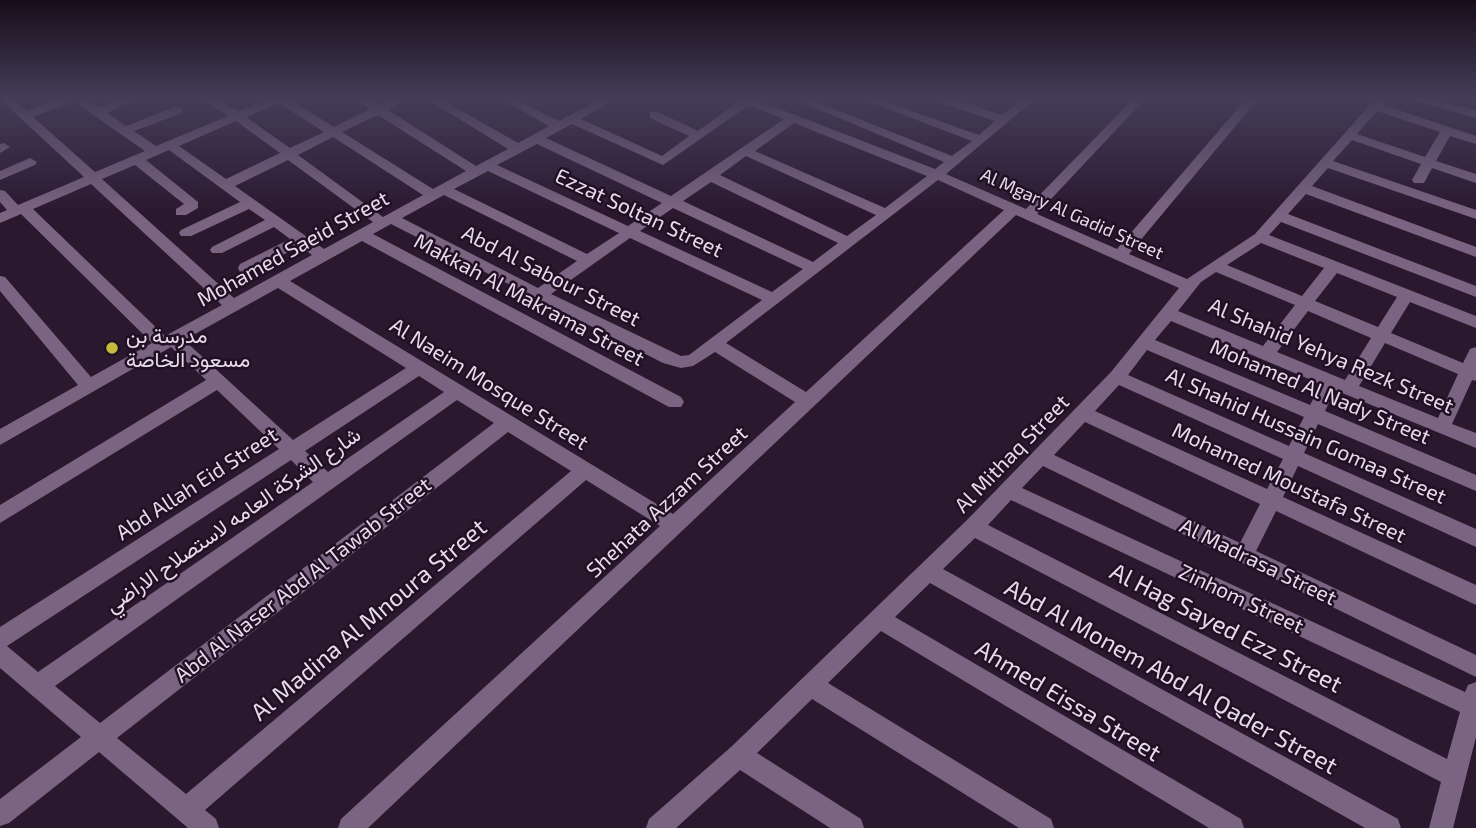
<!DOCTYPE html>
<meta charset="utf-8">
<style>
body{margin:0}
canvas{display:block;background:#2a182f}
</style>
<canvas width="1476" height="828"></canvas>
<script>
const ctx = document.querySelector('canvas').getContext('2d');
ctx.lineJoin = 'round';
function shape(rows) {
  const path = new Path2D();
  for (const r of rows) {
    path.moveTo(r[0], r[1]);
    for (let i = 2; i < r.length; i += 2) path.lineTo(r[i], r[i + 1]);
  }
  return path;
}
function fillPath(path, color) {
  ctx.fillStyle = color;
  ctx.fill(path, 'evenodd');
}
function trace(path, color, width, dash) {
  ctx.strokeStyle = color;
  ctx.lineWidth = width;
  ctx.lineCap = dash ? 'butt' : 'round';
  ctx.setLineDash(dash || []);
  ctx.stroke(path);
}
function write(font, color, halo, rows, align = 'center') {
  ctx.font = font + ' "Exo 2",Vazirmatn,sans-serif';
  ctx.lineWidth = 5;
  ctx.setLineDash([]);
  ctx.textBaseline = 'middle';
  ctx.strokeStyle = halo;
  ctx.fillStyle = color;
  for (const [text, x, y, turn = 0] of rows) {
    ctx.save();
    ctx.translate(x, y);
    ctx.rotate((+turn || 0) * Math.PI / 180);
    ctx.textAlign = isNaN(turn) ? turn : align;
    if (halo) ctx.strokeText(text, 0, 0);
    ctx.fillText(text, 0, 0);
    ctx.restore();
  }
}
fillPath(shape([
 [0,99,13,99,27,111,58,99,73,99,71,102,33,117,95,172,145,151,82,107,80,104,86,100,99,107,121,99,136,99,107,113,126,126,174,107,182,107,182,113,134,131,156,146,228,116,202,99,216,99,238,111,268,99,289,99,334,127,370,109,356,99,370,99,379,105,391,99,406,99,388,110,476,166,508,149,427,99,441,99,518,143,549,126,501,99,515,99,559,121,600,99,614,99,581,119,662,156,689,136,650,118,650,112,658,112,698,131,739,101,738,99,754,99,935,169,944,162,794,99,809,99,952,156,972,141,862,99,878,99,979,135,995,121,938,102,936,99,953,99,1002,115,1022,99,1035,99,946,174,1026,209,1133,99,1145,99,1037,214,1117,249,1246,99,1258,99,1129,254,1187,279,1255,234,1375,99,1387,99,1383,105,1476,136,1476,144,1450,136,1436,161,1476,174,1476,183,1432,168,1424,183,1414,183,1412,180,1421,164,1352,140,1333,161,1476,210,1476,219,1328,168,1312,186,1476,247,1476,257,1306,194,1288,214,1476,286,1476,297,1281,222,1269,235,1476,316,1476,328,1410,302,1391,333,1463,363,1470,349,1476,347,1476,381,1472,380,1452,424,1476,433,1476,448,1335,390,1325,411,1476,475,1476,491,1318,424,1304,453,1476,529,1476,547,1298,466,1283,497,1476,585,1476,605,1276,511,1256,551,1476,655,1476,677,1043,466,1022,488,1465,692,1468,685,1476,682,1476,737,1453,828,1429,828,1441,782,975,538,943,569,1398,819,1401,828,1365,828,930,583,895,617,1241,819,1244,828,1209,828,881,631,828,683,1051,819,1054,828,1019,828,812,699,757,753,861,819,864,828,830,828,740,770,676,828,646,828,649,819,731,747,966,521,1111,372,1179,288,1016,215,368,828,338,828,341,819,660,526,586,480,205,810,216,819,219,828,188,828,99,752,9,823,0,826,0,799,81,737,0,668,0,627,279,449,217,390,0,523,0,505,206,380,171,347,0,445,0,429,78,385,0,291,0,276,5,277,91,377,152,343,21,214,0,223,0,213,7,210,0,202,0,190,5,191,18,205,84,177,0,99],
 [279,103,324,132,290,148,246,117,279,103],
 [749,105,784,119,671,196,546,138,572,124,663,165,749,105],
 [1377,111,1440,132,1425,157,1357,134,1377,111],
 [378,115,466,171,433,189,342,132,378,115],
 [236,121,280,153,226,179,179,146,236,121],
 [794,123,927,176,885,208,755,151,794,123],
 [333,137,423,195,383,217,298,155,333,137],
 [537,144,662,203,628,226,497,165,537,144],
 [169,150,240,202,181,230,179,233,181,236,191,236,249,209,265,220,212,247,210,250,212,253,222,253,274,227,290,239,240,264,238,268,240,272,250,272,300,246,312,255,234,298,102,179,135,165,184,204,176,209,176,215,186,215,198,208,198,202,146,160,169,150],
 [746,156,876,215,847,236,720,175,746,156],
 [288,160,373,222,324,249,235,186,288,160],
 [488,171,619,233,587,254,454,189,488,171],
 [938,180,1004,210,806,392,726,343,938,180],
 [711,182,838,243,813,262,683,201,711,182],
 [91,184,222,305,165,336,33,209,91,184],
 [444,195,577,261,538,288,402,218,444,195],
 [673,208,803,269,772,292,640,231,673,208],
 [391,224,663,363,681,368,693,366,715,352,795,402,673,514,290,281,362,241,669,407,681,407,684,402,681,397,373,234,391,224],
 [630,238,762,300,689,355,681,356,551,294,630,238],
 [1261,243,1324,268,1302,296,1227,265,1261,243],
 [1216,272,1295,305,1263,346,1178,311,1201,282,1216,272],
 [1337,273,1397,297,1378,327,1315,301,1337,273],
 [278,288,406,368,293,440,184,340,278,288],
 [1308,311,1371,338,1345,380,1277,352,1308,311],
 [1171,321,1321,384,1310,405,1155,340,1171,321],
 [1385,343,1458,374,1438,418,1359,386,1385,343],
 [1147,350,1304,417,1289,446,1128,375,1147,350],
 [419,376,444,392,328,472,305,451,419,376],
 [1119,385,1283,459,1267,489,1095,411,1119,385],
 [457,400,494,423,100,723,55,686,457,400],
 [1085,422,1260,504,1240,543,1054,455,1085,422],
 [508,432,571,471,186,794,117,738,508,432],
 [291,460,313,482,38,672,7,646,291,460],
 [1011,500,1460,712,1447,759,988,525,1011,500],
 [1411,99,1430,99,1476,110,1476,118,1411,99],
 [4,143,10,147,0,153,0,144,4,143],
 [30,158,37,162,35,165,0,180,0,171,30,158]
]), '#7b6482');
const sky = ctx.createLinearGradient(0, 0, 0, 214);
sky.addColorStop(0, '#170d1a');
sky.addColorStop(0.46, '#443d58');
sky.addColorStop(1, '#443d5800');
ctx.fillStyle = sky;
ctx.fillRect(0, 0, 1476, 214);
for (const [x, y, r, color] of [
 [112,348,7,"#c5bc3d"]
]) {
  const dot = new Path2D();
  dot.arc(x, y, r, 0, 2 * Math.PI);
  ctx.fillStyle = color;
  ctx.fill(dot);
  trace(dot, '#200f25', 2.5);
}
write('18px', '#e7dbea', '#200f25', [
 ["Al Mgary Al Gadid Street",1072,214,24]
]);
write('21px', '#e7dbea', '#200f25', [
 ["Ezzat Soltan Street",639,213,25],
 ["Mohamed Saeid Street",293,249,-29],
 ["Abd Al Sabour Street",551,276,27],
 ["Makkah Al Makrama Street",529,300,28],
 ["Al Shahid Yehya Rezk Street",1331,356,23],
 ["Al Naeim Mosque Street",489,384,32],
 ["Mohamed Al Nady Street",1320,392,23],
 ["Al Shahid Hussain Gomaa Street",1306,436,24],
 ["Al Mithaq Street",1012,454,-46],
 ["Mohamed Moustafa Street",1289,483,25],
 ["Abd Allah Eid Street",197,484,-33],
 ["Shehata Azzam Street",667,502,-43],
 ["شارع الشركة العامه لاستصلاح الاراضي",233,520,-35],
 ["Al Madrasa Street",1258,562,26],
 ["Abd Al Naser Abd Al Tawab Street",303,580,-38],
 ["Zinhom Street",1241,599,25]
]);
write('21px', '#e7dbea', '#200f25', [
 ["مدرسة بن",126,336],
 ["مسعود الخاصة",126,360]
], 'left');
write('24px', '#e7dbea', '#200f25', [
 ["Al Madina Al Mnoura Street",369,620,-40],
 ["Al Hag Sayed Ezz Street",1226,628,27],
 ["Abd Al Monem Abd Al Qader Street",1171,677,29],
 ["Ahmed Eissa Street",1068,701,31]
]);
</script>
